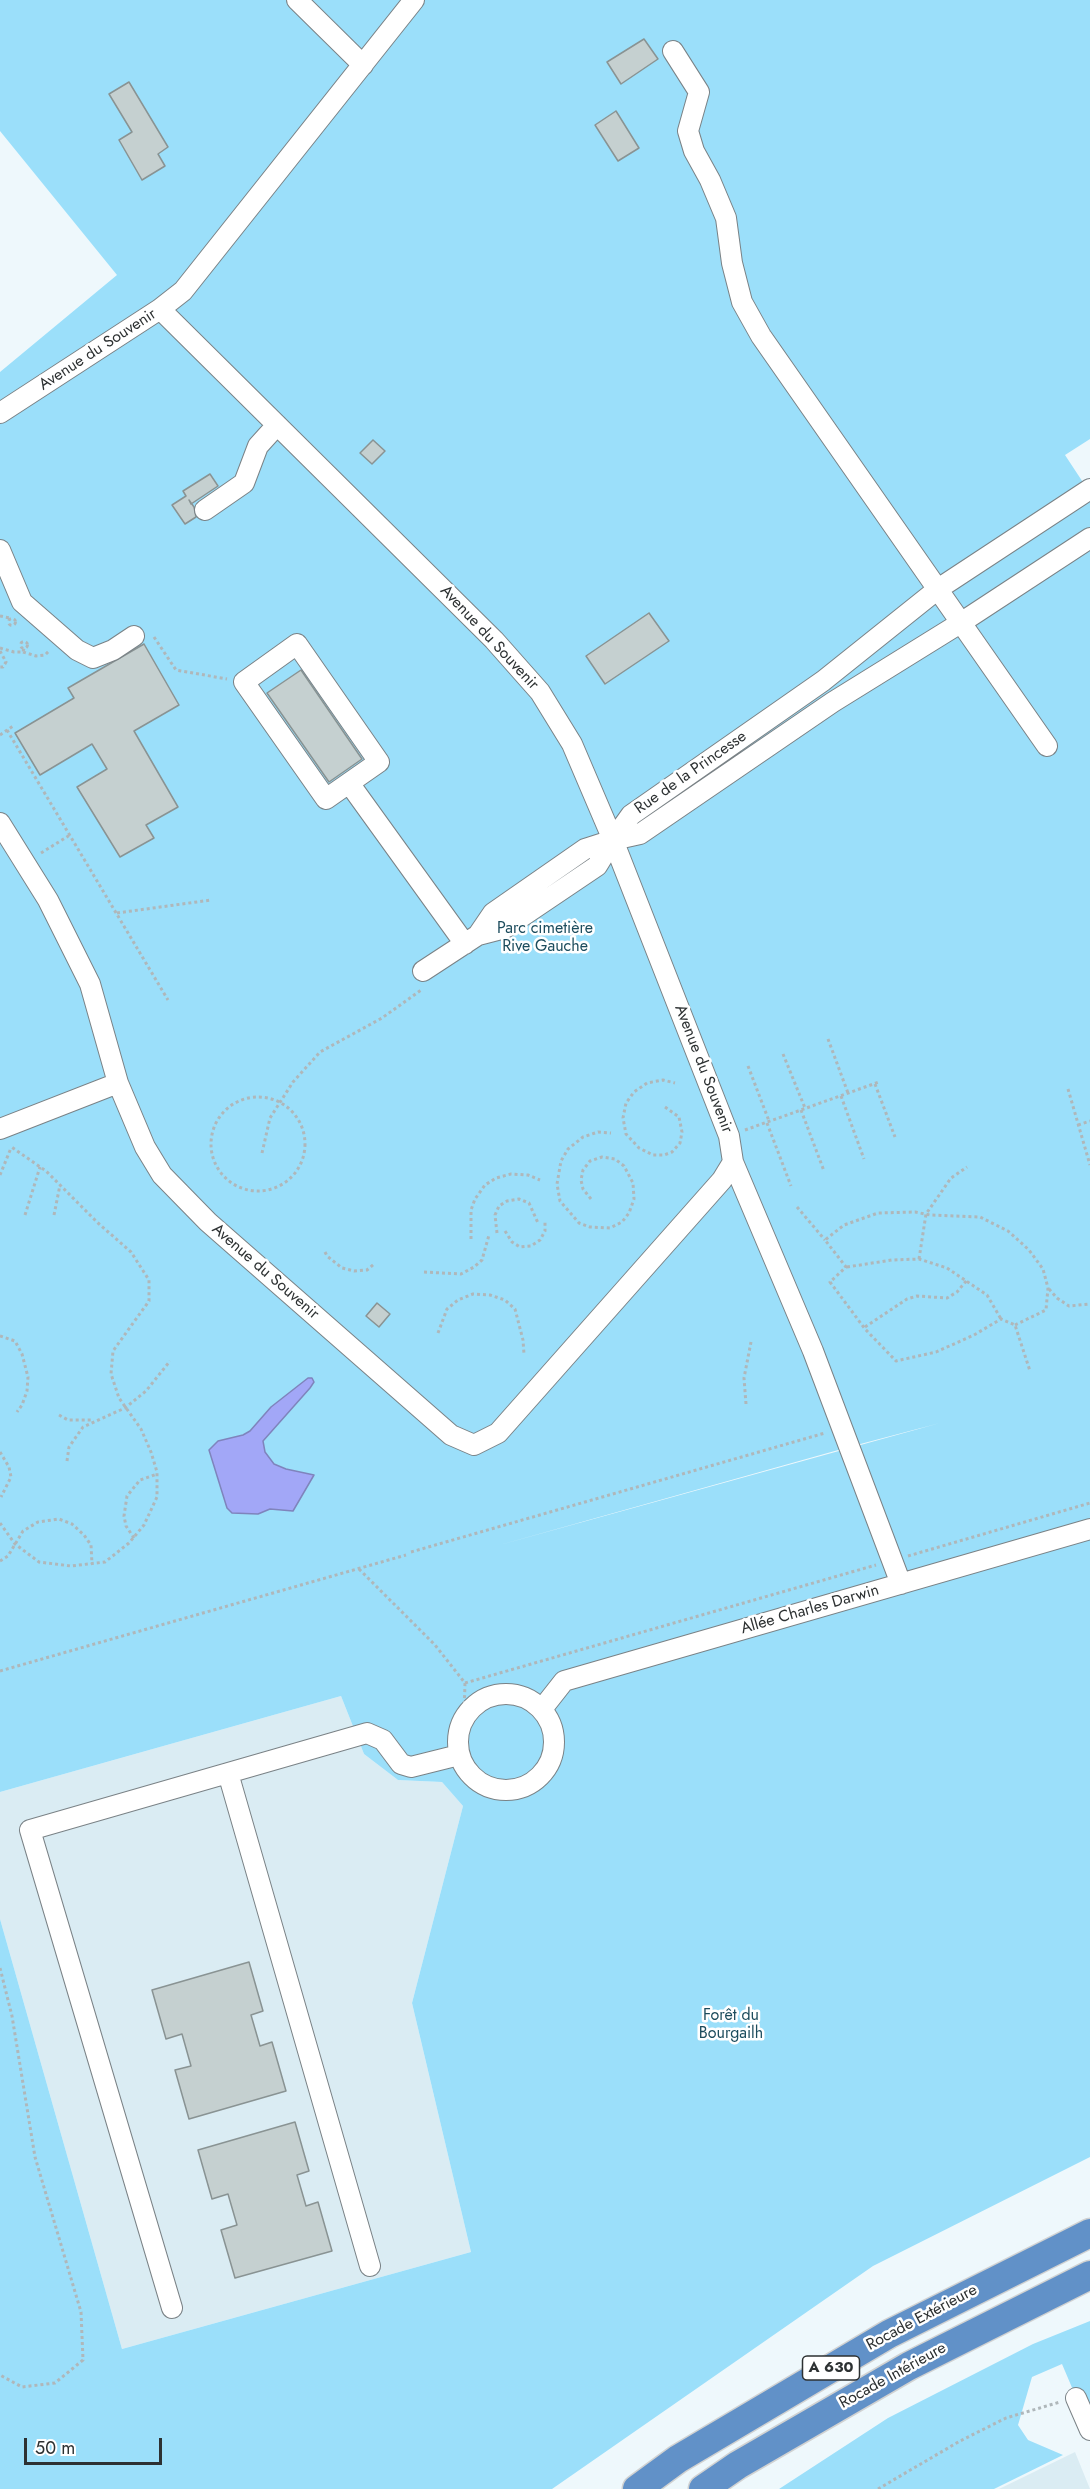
<!DOCTYPE html>
<meta charset="utf-8">
<style>
body{margin:0}
#map{position:relative;width:1090px;height:2489px;overflow:hidden;background:#eef8fc;font-family:Jost,sans-serif}
canvas{display:block}
.scale{position:absolute;left:24px;top:2438px;width:138px;height:27px;box-sizing:border-box;border:3px solid #2d3132;border-top:0;padding-left:8px;font-size:18px;line-height:21px;white-space:nowrap;color:#2d3132;-webkit-text-stroke:4px #fff;paint-order:stroke}
</style>
<div id="map">
<canvas width="1090" height="2489"></canvas>
<div class="scale">50 m</div>
</div>
<script>
const ctx = document.querySelector('canvas').getContext('2d');
ctx.lineJoin = 'round';
function fillPath(path, color) {
  ctx.fillStyle = color;
  ctx.fill(path, 'evenodd');
}
function shape(rows) {
  const path = new Path2D();
  for (const r of rows) {
    if (r.length === 3) {
      path.moveTo(r[0] + r[2], r[1]);
      path.arc(r[0], r[1], r[2], 0, 2 * Math.PI);
      continue;
    }
    path.moveTo(r[0], r[1]);
    for (let i = 2; i < r.length; i += 2) path.lineTo(r[i], r[i + 1]);
  }
  return path;
}
function trace(path, color, width, dash) {
  ctx.strokeStyle = color;
  ctx.lineWidth = width;
  ctx.lineCap = dash ? 'butt' : 'round';
  ctx.setLineDash(dash || []);
  ctx.stroke(path);
}
function write(font, color, halo, rows, align = 'center') {
  ctx.font = font + ' Jost,sans-serif';
  ctx.lineWidth = 5;
  ctx.setLineDash([]);
  ctx.textBaseline = 'middle';
  ctx.strokeStyle = halo;
  ctx.fillStyle = color;
  for (const [text, x, y, turn = 0] of rows) {
    ctx.save();
    ctx.translate(x, y);
    ctx.rotate((+turn || 0) * Math.PI / 180);
    ctx.textAlign = isNaN(turn) ? turn : align;
    if (halo) ctx.strokeText(text, 0, 0);
    ctx.fillText(text, 0, 0);
    ctx.restore();
  }
}
fillPath(shape([
 [341,1696,364,1754,398,1780,442,1782,463,1806,412,2003,471,2252,122,2349,0,1919,0,1792],
 [1075,2452,1090,2489,999,2489]
]), '#daecf3');
fillPath(shape([
 [0,0,1090,0,1090,439,1065,455,1090,493,1090,2157,873,2266,552,2489,0,2489,0,1919,122,2349,471,2252,412,2003,463,1806,442,1782,398,1780,364,1754,341,1696,0,1792,0,372,117,275,0,131],
 [940,1423,496,1546,849,1447],
 [1090,2321,1090,2430,1062,2364,1032,2377,1018,2425,1028,2440,1063,2455,994,2489,779,2489,888,2418,1033,2344]
]), '#9bdffa');
const water = shape([
 [308,1378,312,1378,314,1382,310,1388,263,1441,265,1452,274,1464,286,1469,314,1475,293,1511,270,1509,258,1514,232,1513,227,1508,209,1450,218,1441,243,1435,250,1431,271,1407,308,1378]
]);
fillPath(water, '#a2a7f7');
trace(water, '#7f84bc', 1.5);
const building = shape([
 [644,39,658,59,621,84,607,62,644,39],
 [129,82,168,147,158,154,165,166,142,180,119,140,132,132,109,94,129,82],
 [616,111,639,148,618,161,595,125,616,111],
 [373,440,385,451,372,464,360,453,373,440],
 [210,474,218,486,191,504,189,500,194,507,196,517,185,524,172,505,186,496,183,491,210,474],
 [649,613,669,641,605,684,586,656,649,613],
 [144,644,179,705,134,731,178,807,146,825,154,838,120,857,77,787,107,769,92,744,40,775,15,733,74,698,68,688,144,644],
 [301,670,362,759,329,782,267,693,301,670],
 [377,1303,390,1314,379,1327,366,1316,377,1303],
 [249,1962,263,2011,251,2015,260,2046,272,2042,286,2091,189,2119,175,2070,191,2066,182,2034,166,2039,152,1990,249,1962],
 [295,2122,309,2171,297,2175,306,2206,318,2202,332,2251,235,2278,221,2230,237,2225,228,2194,212,2199,198,2150,295,2122]
]);
fillPath(building, '#c5d0d0');
trace(building, '#899393', 1.5);
const minor = shape([
 [297,0,363,65],
 [673,51,699,92,688,131,694,151,710,180,726,218,732,263,742,302,761,336,1047,746],
 [160,309,183,291,414,0],
 [0,413,160,309,494,640,540,692,572,744,613,840,729,1136,733,1162,722,1180,498,1433,474,1445,451,1435,208,1222,162,1175,145,1147,118,1083,90,984,48,900,0,823],
 [1090,489,938,589,823,681,631,815,613,840,640,834,833,702,962,622,1090,538],
 [205,510,244,483,258,446,277,425],
 [0,550,22,602,77,650,93,658,113,650,134,636],
 [297,644,379,762,326,799,244,682,297,644],
 [349,783,465,944],
 [423,971,478,935,505,928,597,866,613,840,585,849,493,913,478,935],
 [0,1129,118,1083],
 [733,1162,813,1351,901,1584],
 [506,1742,48],
 [542,1709,564,1681,1090,1529],
 [228,1773,370,2266],
 [172,2308,30,1830,367,1733,383,1740,401,1764,411,1767,459,1755],
 [1076,2398,1090,2430]
]);
const highway = shape([
 [637,2489,678,2459,889,2334,1090,2233],
 [703,2489,738,2465,909,2366,1090,2275]
]);
trace(minor, '#7a8286', 22);
trace(highway, '#d1d2d2', 31);
trace(shape([
 [0,616,10,618],
 [12,622,3.5],
 [154,637,176,670,227,679],
 [24,645,3.5],
 [0,648,14,652,23,652,24,648],
 [0,651,6,662,3,667,0,667],
 [23,652,36,656,45,655,50,650],
 [7,730,168,1000],
 [0,735,13,726],
 [41,853,70,835],
 [117,913,211,900],
 [828,1039,848,1093],
 [783,1054,805,1108],
 [748,1066,769,1121],
 [875,1084,895,1137],
 [1068,1089,1090,1165],
 [841,1096,864,1159],
 [258,1144,47],
 [665,1107,679,1117,682,1132,680,1143,672,1152,664,1155,653,1155,639,1148,626,1134,623,1118,626,1103,634,1092,647,1083,663,1080,675,1083],
 [801,1110,824,1171],
 [767,1123,791,1186],
 [1078,1125,1090,1121],
 [745,1130,879,1082],
 [262,1153,270,1118,293,1082,320,1052,382,1018,421,990],
 [0,1175,11,1148],
 [591,1199,583,1189,581,1180,583,1170,590,1161,602,1157,615,1159,624,1166,633,1183,634,1199,629,1213,622,1222,610,1228,590,1227,579,1223,560,1201,557,1184,561,1161,568,1149,583,1137,598,1132,611,1133],
 [797,1207,825,1240],
 [25,1215,40,1167],
 [54,1215,60,1185],
 [505,1231,512,1242,520,1247,531,1246,540,1240,545,1231,545,1221],
 [497,1233,495,1215,499,1206,507,1201,519,1199,529,1203,538,1223],
 [471,1239,471,1210,475,1199,485,1185,496,1178,511,1174,528,1175,540,1180],
 [325,1252,327,1256,342,1268,354,1271,367,1270,374,1264],
 [919,1259,926,1214,951,1178,967,1167],
 [847,1267,892,1260,919,1259,947,1268,987,1295,1001,1319],
 [424,1272,461,1274,474,1267,482,1260,489,1235],
 [1049,1289,1057,1298,1069,1306,1090,1304],
 [1015,1325,1046,1310,1048,1288,1043,1269,1029,1250,1008,1231,980,1217,930,1215,915,1212,878,1213,844,1225,825,1240,846,1267,830,1282,865,1329,896,1361,936,1352,974,1335,1001,1319,1015,1325,1030,1371],
 [865,1327,907,1299,917,1296,947,1298,957,1292,967,1280],
 [438,1333,447,1309,458,1300,473,1294,490,1295,505,1300,515,1309,523,1340,524,1354],
 [0,1336,15,1341,22,1354,28,1377,27,1391,22,1405,17,1412],
 [746,1404,744,1378,751,1342],
 [59,1415,68,1420,92,1420],
 [0,1452,9,1467,11,1477,1,1497],
 [67,1461,69,1447,83,1427,125,1408,146,1391,170,1361],
 [0,1523,15,1544,39,1562,71,1566,105,1562,129,1543,144,1525,157,1497,157,1472,151,1452,141,1429,119,1398,111,1374,113,1351,149,1301,149,1280,131,1252,98,1223,46,1171,10,1146],
 [134,1538,126,1526,124,1516,127,1496,140,1480,157,1474],
 [411,1552,825,1433],
 [908,1556,1090,1503],
 [0,1561,8,1556,23,1531,38,1522,59,1519,72,1524,84,1535,91,1545,92,1564],
 [359,1569,435,1645,465,1683,464,1716],
 [0,1671,406,1555],
 [465,1683,876,1565],
 [0,1968,12,2016,35,2157,81,2312,83,2360,55,2383,22,2387,0,2375],
 [878,2489,960,2441,1006,2418,1060,2402]
]), '#afb7ba', 3, [3, 3]);
trace(minor, '#fff', 20);
trace(highway, '#6191c8', 28);
for (const [x, y, w] of [
 [831,2368,57]
]) {
  const box = new Path2D();
  box.roundRect(x - w / 2, y - 12, w, 24, 4.5);
  ctx.fillStyle = '#fff';
  ctx.fill(box);
  trace(box, '#2d3132', 1.5);
}
write('bold 15px', '#2d3132', null, [
 ["A 630",831,2368]
]);
write('16px', '#2d3132', '#fff', [
 ["Avenue du Souvenir",98,350,-33],
 ["Avenue du Souvenir",489,638,47],
 ["Rue de la Princesse",691,773,-35],
 ["Avenue du Souvenir",703,1069,69],
 ["Avenue du Souvenir",265,1272,41],
 ["Allée Charles Darwin",810,1610,-16],
 ["Rocade Extérieure",922,2318,-28],
 ["Rocade Intérieure",893,2376,-29]
]);
write('16px', '#1c4c5d', '#fff', [
 ["Parc cimetière",545,929],
 ["Rive Gauche",545,947],
 ["Forêt du",731,2016],
 ["Bourgailh",731,2034]
]);
</script>
